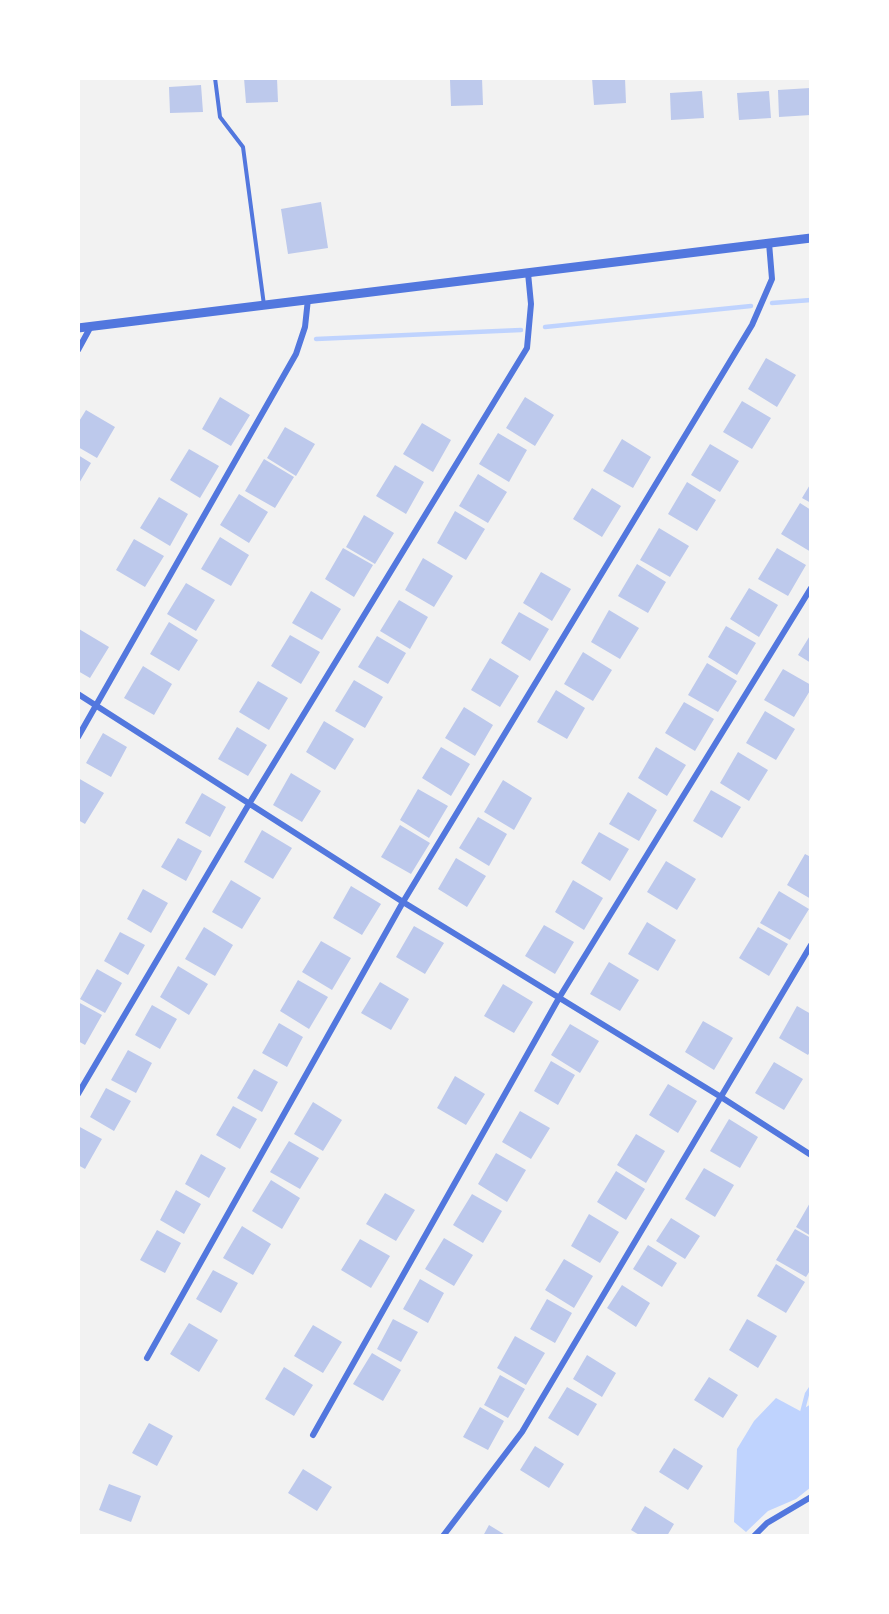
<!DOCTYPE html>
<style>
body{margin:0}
#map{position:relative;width:889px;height:1614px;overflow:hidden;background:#f2f2f2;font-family:Quicksand,sans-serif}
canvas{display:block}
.frame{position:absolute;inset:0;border:80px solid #fff;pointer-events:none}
</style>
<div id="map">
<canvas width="889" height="1614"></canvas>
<div class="frame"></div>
</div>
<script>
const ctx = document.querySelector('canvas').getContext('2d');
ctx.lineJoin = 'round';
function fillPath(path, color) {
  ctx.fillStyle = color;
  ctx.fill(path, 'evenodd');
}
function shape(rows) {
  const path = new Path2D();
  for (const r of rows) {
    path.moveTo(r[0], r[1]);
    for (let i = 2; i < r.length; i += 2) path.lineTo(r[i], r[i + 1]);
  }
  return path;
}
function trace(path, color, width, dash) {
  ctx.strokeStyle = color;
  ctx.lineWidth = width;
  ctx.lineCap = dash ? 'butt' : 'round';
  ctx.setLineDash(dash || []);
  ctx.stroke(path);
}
fillPath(shape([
 [776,1398,802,1412,803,1409,811,1404,811,1487,796,1499,768,1511,746,1532,734,1522,737,1449,754,1421]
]), '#bfd3fe');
trace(shape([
 [772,303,811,300],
 [545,327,751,306],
 [316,339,521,330],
 [802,1413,807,1394,811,1388]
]), '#bfd3fe', 4.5);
fillPath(shape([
 [244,78,277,78,278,102,246,103],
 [482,78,483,105,451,106,450,80],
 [592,78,625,78,626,103,594,105],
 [201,85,203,112,170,113,169,87],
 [810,88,811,115,779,117,778,90],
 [702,91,704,118,671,120,670,93],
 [769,91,771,118,739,120,737,93],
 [321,202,328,248,288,254,281,209],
 [766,358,796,375,777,407,748,389],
 [220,397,250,415,231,446,202,429],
 [525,397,554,415,535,446,506,428],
 [742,401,771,418,752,449,723,432],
 [86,410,115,427,97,458,78,447,78,423],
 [422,423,451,440,433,472,403,454],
 [285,427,315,444,296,476,267,458],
 [498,433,527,450,509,482,479,464],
 [622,439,651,457,633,488,603,471],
 [710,444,739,461,720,492,691,475],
 [189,449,219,466,200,498,170,480],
 [78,455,91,463,78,485],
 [264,459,294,477,275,508,245,491],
 [395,465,424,482,406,514,376,496],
 [478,474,507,492,488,523,459,506],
 [687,482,716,500,697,531,668,514],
 [811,483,811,503,802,498],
 [592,488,621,506,602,537,573,519],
 [239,494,268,512,249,543,220,525],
 [159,497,188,514,170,546,140,528],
 [800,503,811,510,811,552,781,534],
 [455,511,485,529,466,560,437,543],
 [364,515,394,533,375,564,346,547],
 [659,528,689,546,670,577,640,560],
 [220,537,249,555,231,586,201,569],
 [134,539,164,556,145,587,116,570],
 [343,548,373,565,354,597,325,579],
 [777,548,806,565,788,596,758,579],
 [423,558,453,576,434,607,405,590],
 [637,564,666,582,648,613,618,596],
 [541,572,571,589,552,621,523,603],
 [186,583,215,600,196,631,167,614],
 [749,588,778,605,759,637,730,619],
 [311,591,341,609,322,640,292,623],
 [399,600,428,617,410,649,380,631],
 [609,610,639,628,620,659,591,642],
 [519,612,549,629,530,661,501,643],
 [169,622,198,640,179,671,150,654],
 [726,626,756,643,737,675,708,657],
 [79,629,109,647,90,678,78,671,78,632],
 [811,634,811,663,798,655],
 [290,635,320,652,301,684,271,666],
 [377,636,406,653,388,684,358,667],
 [583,652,612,670,593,701,564,684],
 [490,658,519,676,500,707,471,690],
 [707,663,737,681,718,712,688,695],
 [143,666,172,684,154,715,124,698],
 [783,669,811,685,811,689,794,717,764,700],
 [354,680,383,697,365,728,335,711],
 [258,681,288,698,269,730,239,712],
 [556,690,585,708,567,739,537,722],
 [684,702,714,719,695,751,665,733],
 [464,707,493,725,475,756,445,738],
 [765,711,795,729,776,760,746,743],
 [324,721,354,739,335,770,306,752],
 [237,727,267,745,248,776,218,759],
 [103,733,127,747,111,777,86,763],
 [441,747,470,764,451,796,422,778],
 [656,747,686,765,667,796,638,778],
 [738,752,768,770,749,801,720,783],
 [291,773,321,791,302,822,273,805],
 [78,778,104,793,85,824,78,820],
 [503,780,532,798,514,830,484,812],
 [418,789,448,806,429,838,400,820],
 [711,790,741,807,722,838,693,821],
 [628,792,657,810,639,841,609,824],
 [202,793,226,807,210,837,185,823],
 [478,817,507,834,489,866,459,848],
 [400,825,430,843,411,874,381,857],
 [262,830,292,848,273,879,244,862],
 [599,832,629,849,610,881,581,863],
 [178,838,202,851,186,881,161,867],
 [805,854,811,857,811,899,787,885],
 [456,858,486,876,467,907,438,889],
 [666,861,696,879,677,910,647,892],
 [231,880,261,898,242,929,212,912],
 [573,880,603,898,584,930,555,912],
 [351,886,381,904,362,935,333,918],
 [143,889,168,903,151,933,127,919],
 [779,891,809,909,790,940,760,923],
 [647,922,676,940,658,971,628,954],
 [544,925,574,942,555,974,525,956],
 [414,926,444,943,425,974,396,957],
 [204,927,233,945,215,976,185,959],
 [758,927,788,944,769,976,739,958],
 [120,932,145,945,128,975,104,961],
 [321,941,351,958,332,990,302,972],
 [609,962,639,980,620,1011,590,994],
 [178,966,208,984,189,1015,160,997],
 [97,969,122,983,105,1013,80,999],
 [298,980,328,997,309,1029,280,1011],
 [380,982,409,999,391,1030,361,1013],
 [503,984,533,1002,514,1033,484,1016],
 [78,1002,102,1015,85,1045,78,1041],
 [152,1005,177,1019,160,1049,135,1035],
 [797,1006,811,1014,811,1050,808,1055,779,1038],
 [703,1021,733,1038,714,1070,685,1052],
 [279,1023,303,1037,287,1067,262,1053],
 [570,1024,599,1041,580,1073,551,1055],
 [128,1050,152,1063,136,1093,111,1080],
 [551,1061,575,1075,558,1105,534,1091],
 [774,1062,803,1079,784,1110,755,1093],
 [254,1069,278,1082,262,1112,237,1098],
 [455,1076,485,1094,466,1125,437,1108],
 [668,1084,697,1101,678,1133,649,1115],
 [106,1088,131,1101,114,1131,90,1117],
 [313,1102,342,1120,323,1151,294,1134],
 [233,1106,257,1119,240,1149,216,1135],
 [520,1111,550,1128,531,1159,502,1142],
 [729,1119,758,1137,740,1168,710,1151],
 [78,1126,102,1139,85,1169,78,1165],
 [636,1134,665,1151,646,1183,617,1165],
 [289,1141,319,1158,300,1189,270,1172],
 [496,1153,526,1170,507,1202,478,1184],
 [201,1154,226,1168,209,1198,185,1184],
 [704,1168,734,1185,715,1217,685,1199],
 [616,1171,645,1189,626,1220,597,1202],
 [271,1180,300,1198,282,1229,252,1211],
 [176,1190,201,1204,184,1234,160,1220],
 [385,1193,415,1210,396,1241,366,1224],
 [472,1194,502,1211,483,1243,453,1225],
 [811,1201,811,1236,796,1227],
 [589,1214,619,1232,600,1263,571,1246],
 [671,1218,700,1236,685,1259,656,1241],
 [242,1226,271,1244,253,1275,223,1258],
 [795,1229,811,1238,811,1269,806,1277,776,1260],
 [157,1230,181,1243,165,1273,140,1260],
 [444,1238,473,1255,454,1286,425,1269],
 [360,1239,390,1256,371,1288,341,1270],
 [648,1245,677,1263,662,1287,633,1269],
 [564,1259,593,1276,574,1308,545,1290],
 [776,1264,805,1282,786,1313,757,1296],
 [213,1270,238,1283,221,1313,196,1299],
 [420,1279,444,1293,428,1323,403,1309],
 [622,1285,650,1303,636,1327,607,1308],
 [547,1299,572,1313,555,1343,530,1329],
 [393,1319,418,1332,401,1362,377,1349],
 [747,1319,777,1336,758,1368,729,1350],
 [189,1323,218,1340,199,1372,170,1354],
 [313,1325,342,1342,323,1373,294,1356],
 [515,1336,545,1353,526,1385,497,1368],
 [372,1353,401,1370,383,1401,353,1384],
 [587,1355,616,1373,602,1397,573,1379],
 [284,1367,313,1385,294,1416,265,1399],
 [500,1375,525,1389,508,1418,484,1405],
 [709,1377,738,1395,723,1418,694,1400],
 [567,1387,597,1404,578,1436,548,1418],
 [480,1407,504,1421,488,1450,463,1437],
 [149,1423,173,1436,157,1466,132,1453],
 [535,1446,564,1464,549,1488,520,1470],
 [674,1448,703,1466,688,1490,659,1472],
 [303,1469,332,1487,317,1511,288,1493],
 [109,1484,141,1496,131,1522,99,1510],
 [645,1506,674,1524,667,1536,641,1536,631,1530],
 [489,1525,507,1536,483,1536]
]), '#bdc9ec');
trace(shape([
 [215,78,220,117,243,147,264,305]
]), '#5277de', 4);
trace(shape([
 [78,350,90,328],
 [78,694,403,902,721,1097,811,1155],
 [78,737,296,354,305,327,308,299],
 [78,1094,249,804,527,348,531,304,528,273],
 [147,1358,403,902,752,325,772,279,769,243],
 [313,1435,559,998,811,588],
 [443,1536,522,1432,811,945],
 [754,1536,767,1523,811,1497]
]), '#5277de', 6);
trace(shape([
 [78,328,811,238]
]), '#5277de', 9);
</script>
